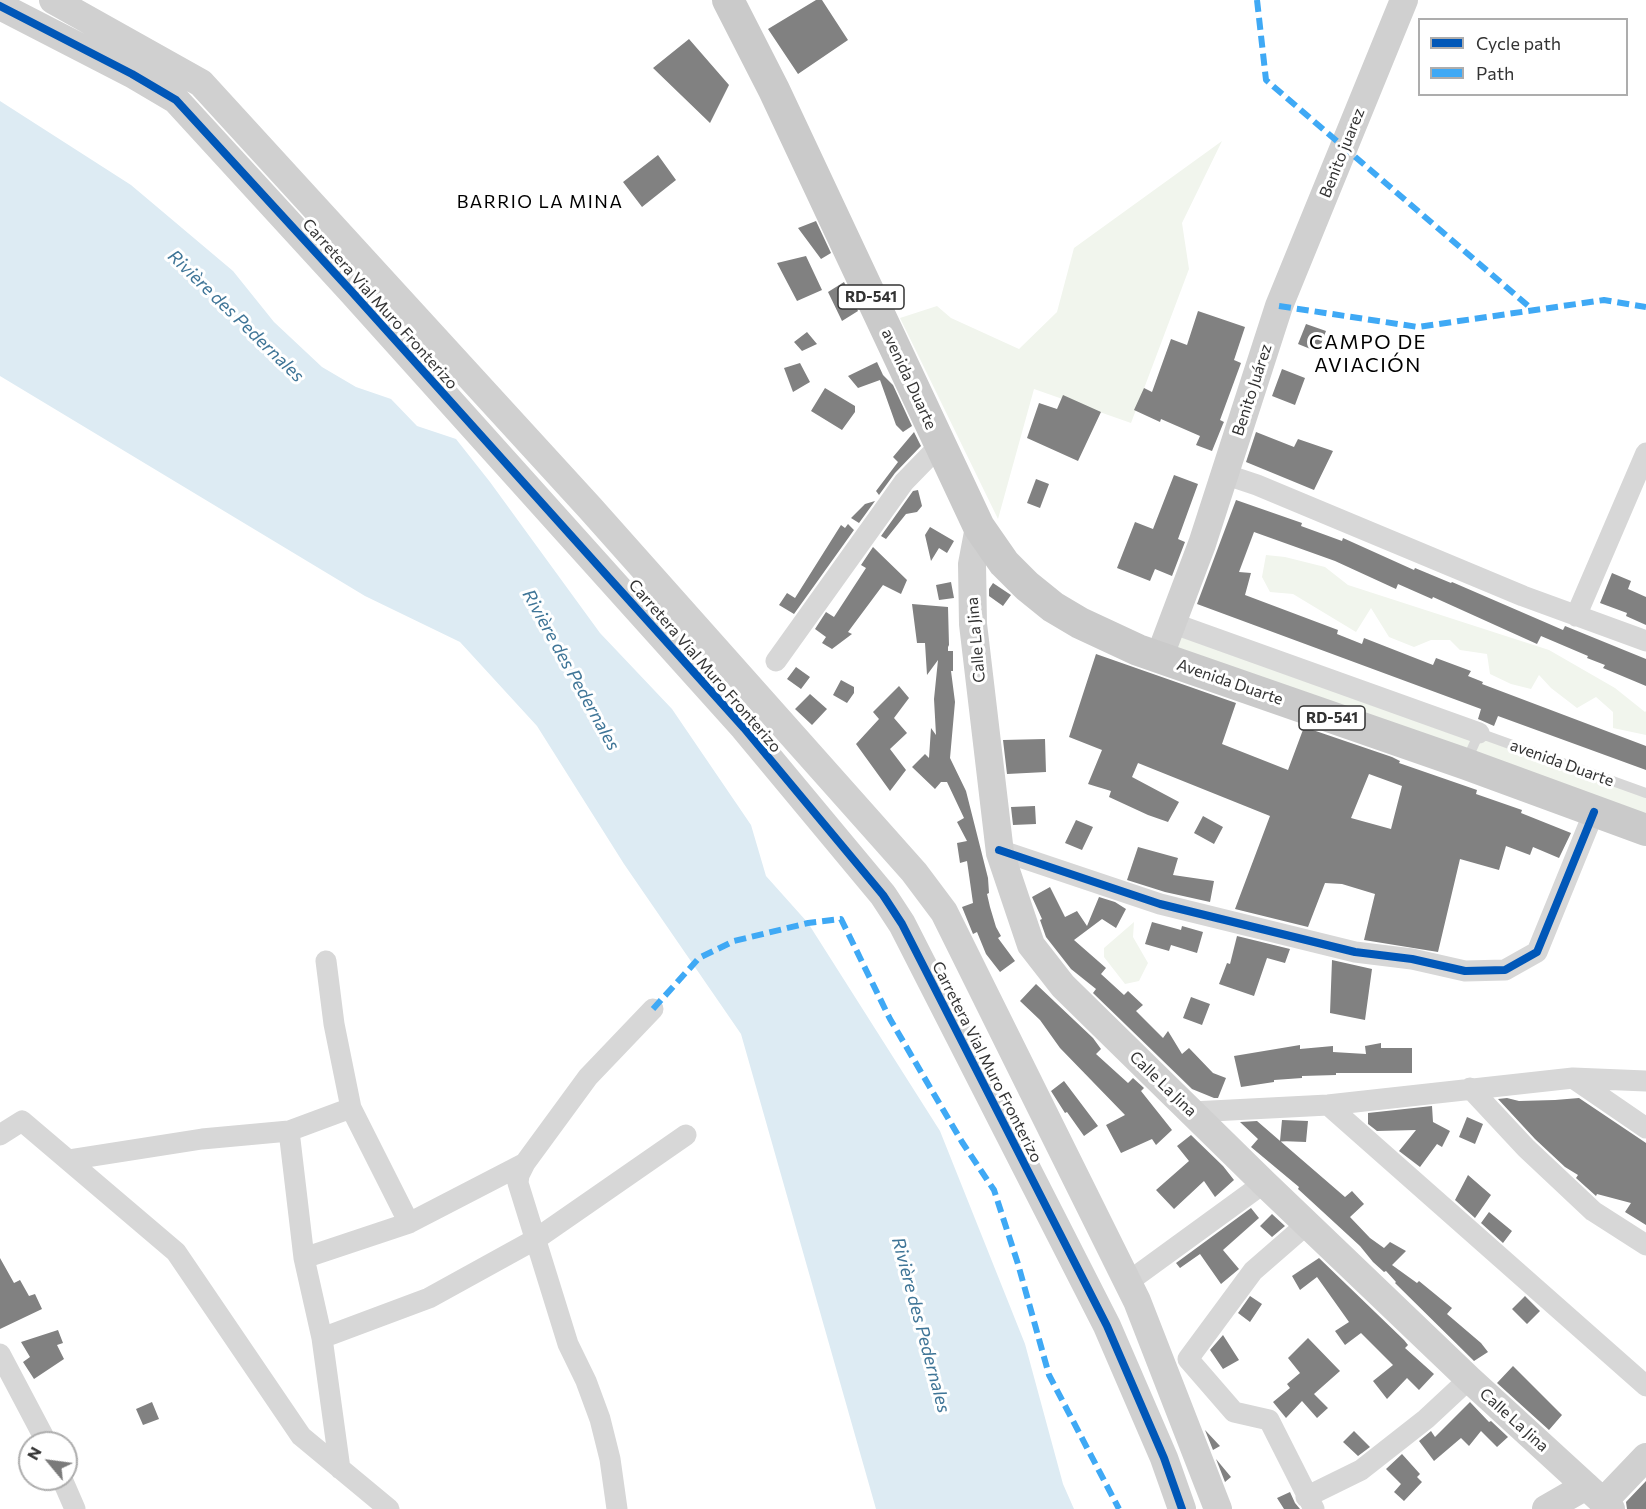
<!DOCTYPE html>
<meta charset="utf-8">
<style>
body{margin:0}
#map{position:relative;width:1646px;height:1509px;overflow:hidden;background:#fff;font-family:Commissioner,sans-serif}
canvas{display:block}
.legend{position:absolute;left:1418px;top:18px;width:210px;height:78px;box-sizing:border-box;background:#fff;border:2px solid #adadad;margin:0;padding:8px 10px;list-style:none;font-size:18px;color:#333}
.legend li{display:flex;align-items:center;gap:12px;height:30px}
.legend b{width:30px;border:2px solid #adadad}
.north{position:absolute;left:18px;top:1431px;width:60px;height:60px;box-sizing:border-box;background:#fff;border:2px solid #adadad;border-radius:50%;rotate:299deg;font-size:16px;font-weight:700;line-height:24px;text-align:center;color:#333}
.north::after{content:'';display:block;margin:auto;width:21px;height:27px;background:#7a7a7a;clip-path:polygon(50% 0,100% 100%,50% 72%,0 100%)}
</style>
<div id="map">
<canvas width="1646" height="1509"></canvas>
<ul class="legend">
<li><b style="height:8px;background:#0057b8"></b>Cycle path</li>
<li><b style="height:8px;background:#3fa9f5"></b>Path</li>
</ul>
<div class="north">N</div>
</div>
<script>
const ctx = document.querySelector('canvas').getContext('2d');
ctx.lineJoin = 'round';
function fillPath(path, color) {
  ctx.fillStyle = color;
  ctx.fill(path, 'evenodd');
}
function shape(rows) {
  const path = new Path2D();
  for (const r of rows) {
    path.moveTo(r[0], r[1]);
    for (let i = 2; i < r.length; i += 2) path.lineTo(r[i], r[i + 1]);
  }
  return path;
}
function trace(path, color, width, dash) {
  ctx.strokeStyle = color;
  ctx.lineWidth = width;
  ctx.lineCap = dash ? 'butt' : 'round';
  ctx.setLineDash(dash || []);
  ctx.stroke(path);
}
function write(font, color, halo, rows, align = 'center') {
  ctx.font = font + ' Commissioner,sans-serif';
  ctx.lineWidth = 6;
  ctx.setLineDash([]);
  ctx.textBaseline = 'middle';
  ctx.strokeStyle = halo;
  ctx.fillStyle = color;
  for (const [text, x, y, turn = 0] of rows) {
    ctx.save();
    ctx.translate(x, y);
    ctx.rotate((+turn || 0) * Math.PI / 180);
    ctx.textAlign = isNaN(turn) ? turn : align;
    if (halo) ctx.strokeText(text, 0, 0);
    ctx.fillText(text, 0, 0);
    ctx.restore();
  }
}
fillPath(shape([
 [1222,141,1182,223,1189,269,1131,423,1034,389,998,519,900,318,937,306,951,318,1019,349,1057,312,1074,248],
 [1266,555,1285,557,1325,567,1348,585,1549,650,1615,688,1645,712,1646,711,1646,735,1613,728,1613,712,1596,697,1577,708,1551,688,1539,675,1531,689,1511,684,1490,674,1487,654,1460,650,1450,640,1431,640,1414,647,1389,637,1371,608,1356,632,1293,594,1270,592,1262,577],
 [1172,623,1646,795,1646,828,1159,658],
 [1134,922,1133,937,1148,963,1139,981,1125,984,1104,957,1104,948]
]), '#f1f5ed');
fillPath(shape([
 [0,101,131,185,233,271,274,322,322,367,356,387,391,399,417,426,456,439,490,482,600,633,672,709,751,825,766,876,808,923,940,1131,1025,1344,1063,1484,1074,1509,876,1509,741,1034,624,864,537,726,460,642,365,596,0,376]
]), '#ddebf3');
fillPath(shape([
 [816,0,822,0,848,40,798,74,768,29],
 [689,39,729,85,710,123,653,68],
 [658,155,676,180,642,207,623,182],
 [816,221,831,253,821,259,798,228],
 [806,256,822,290,797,301,777,263],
 [844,282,858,311,842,321,828,292],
 [1198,311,1245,327,1234,360,1241,363,1220,420,1224,422,1223,424,1212,451,1196,445,1200,436,1161,419,1160,422,1134,410,1144,388,1152,392,1171,339,1187,345],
 [1306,324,1326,331,1318,352,1298,344],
 [807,332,817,344,802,351,794,342],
 [877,362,883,375,893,385,912,426,903,432,896,425,880,380,858,388,848,376],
 [800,363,810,382,793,392,784,368],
 [1282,369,1305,378,1295,405,1272,396],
 [825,388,855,406,855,412,842,430,811,411],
 [1063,395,1101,412,1078,461,1027,438,1039,403,1057,409],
 [914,432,921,446,895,473,879,495,876,491,898,462,893,457],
 [1256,432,1294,447,1298,439,1333,451,1314,490,1246,462],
 [1174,475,1198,484,1178,539,1185,542,1172,576,1155,569,1150,581,1117,568,1135,522,1153,529],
 [1036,479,1049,484,1040,508,1027,503],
 [918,490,922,506,917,512,906,514,886,539,881,536,913,491],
 [1236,500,1302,523,1301,526,1342,541,1343,538,1414,570,1415,568,1451,583,1452,582,1563,630,1565,626,1646,659,1646,686,1603,668,1605,665,1587,658,1588,656,1541,636,1537,644,1433,597,1432,599,1398,584,1396,589,1335,561,1254,532,1239,572,1251,573,1245,595,1338,630,1337,634,1362,644,1364,638,1433,665,1436,658,1471,671,1468,676,1483,682,1482,684,1646,746,1646,770,1498,716,1494,726,1478,719,1481,709,1197,604],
 [875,501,859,523,851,518,865,504],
 [848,524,854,530,794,614,779,605,787,593,795,598,841,525,845,528],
 [930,527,954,541,947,553,939,548,931,561,925,535],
 [873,547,907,580,901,594,883,585,848,632,852,634,832,649,822,643,826,637,815,629,826,612,834,617,866,568,861,565],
 [1612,573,1631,581,1628,589,1646,597,1646,625,1626,616,1627,613,1600,603],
 [951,582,954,598,939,600,936,585],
 [993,583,1011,595,1003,606,989,596,989,589],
 [912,604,948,607,949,645,948,647,948,651,953,651,953,671,951,671,955,702,950,758,966,791,988,878,989,893,987,894,990,907,996,927,1001,936,998,938,1015,961,1000,972,986,954,977,932,973,934,962,907,973,903,967,861,960,863,957,843,967,841,957,822,964,818,947,782,941,782,935,789,912,767,925,754,929,758,931,728,936,735,934,699,938,660,927,675,925,643,917,643],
 [1096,654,1236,703,1222,744,1288,770,1304,727,1392,757,1400,761,1399,763,1477,790,1476,794,1522,810,1521,813,1571,833,1559,858,1533,847,1530,855,1506,846,1499,870,1460,859,1438,952,1364,940,1375,894,1342,884,1325,883,1308,927,1235,909,1270,816,1138,763,1132,777,1179,802,1168,822,1148,815,1109,797,1111,791,1088,784,1102,750,1069,737],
 [1369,774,1402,786,1391,829,1351,818],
 [796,667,810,677,801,689,787,679],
 [841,680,854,687,854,693,847,703,833,695],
 [899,686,909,698,894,718,907,733,890,749,906,770,890,791,856,744,879,719,873,712],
 [810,694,827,709,812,725,795,709],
 [1045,739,1046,772,1007,774,1003,740],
 [1035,806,1036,824,1013,825,1011,807],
 [1203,816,1223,827,1214,844,1194,833],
 [1076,820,1093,827,1082,850,1065,843],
 [1138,847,1178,858,1173,875,1214,881,1210,902,1165,892,1127,880],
 [1050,887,1065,917,1077,911,1087,926,1099,897,1115,902,1126,909,1116,928,1102,919,1074,940,1106,968,1101,974,1124,995,1128,991,1143,1005,1136,1011,1163,1038,1168,1031,1182,1054,1189,1048,1213,1073,1226,1078,1218,1098,1214,1098,1192,1089,1093,993,1096,989,1071,969,1046,937,1040,920,1042,919,1032,897],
 [1152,922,1181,930,1182,926,1203,932,1197,953,1171,945,1169,951,1145,944],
 [1237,936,1290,949,1285,963,1267,958,1254,996,1219,984,1227,963,1230,964],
 [1332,960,1372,969,1365,1020,1330,1013],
 [1036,984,1093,1038,1101,1049,1096,1054,1128,1083,1133,1078,1144,1088,1141,1091,1172,1130,1156,1145,1152,1139,1121,1153,1106,1125,1125,1115,1060,1048,1040,1020,1020,1001],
 [1191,997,1210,1004,1202,1025,1183,1018],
 [1381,1043,1381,1048,1412,1048,1412,1073,1336,1073,1336,1075,1302,1076,1302,1078,1274,1080,1274,1082,1241,1087,1234,1056,1300,1045,1300,1049,1333,1046,1333,1052,1366,1054,1365,1046],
 [1064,1081,1098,1126,1084,1136,1067,1112,1065,1113,1051,1091],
 [1507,1098,1519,1101,1555,1100,1579,1098,1646,1143,1646,1225,1625,1212,1631,1203,1597,1194,1596,1196,1576,1178,1578,1175,1565,1167,1535,1139,1498,1099],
 [1432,1106,1433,1122,1450,1131,1442,1147,1437,1144,1420,1167,1399,1151,1416,1130,1377,1131,1368,1124,1368,1113],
 [1467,1117,1483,1124,1475,1144,1459,1137],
 [1282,1120,1308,1121,1306,1142,1280,1141],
 [1257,1121,1345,1197,1352,1191,1364,1204,1350,1217,1370,1238,1384,1248,1390,1242,1406,1251,1392,1265,1417,1283,1419,1281,1452,1308,1447,1314,1481,1343,1488,1352,1474,1361,1395,1283,1396,1282,1386,1271,1384,1272,1373,1262,1360,1246,1298,1189,1299,1187,1251,1147,1258,1139,1240,1122],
 [1191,1135,1223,1166,1234,1180,1215,1197,1204,1181,1174,1209,1156,1190,1189,1161,1177,1146],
 [1468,1175,1491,1195,1475,1218,1455,1200],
 [1251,1208,1259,1218,1223,1250,1239,1269,1221,1284,1200,1254,1180,1268,1176,1263],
 [1489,1212,1512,1231,1503,1243,1481,1223],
 [1272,1214,1285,1226,1272,1237,1260,1226],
 [0,1258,14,1283,20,1280,29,1296,35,1294,42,1309,0,1329],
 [1319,1258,1404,1340,1408,1345,1405,1348,1434,1374,1419,1390,1407,1378,1387,1399,1373,1381,1393,1365,1361,1333,1345,1345,1335,1331,1349,1322,1317,1277,1300,1290,1292,1276],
 [1250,1296,1262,1304,1250,1322,1238,1313],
 [1525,1296,1540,1311,1527,1324,1512,1309],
 [58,1330,63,1343,57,1345,64,1359,34,1379,23,1362,30,1357,21,1342],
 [1223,1335,1239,1360,1223,1369,1210,1350],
 [1308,1338,1340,1371,1314,1394,1328,1408,1317,1418,1302,1401,1286,1418,1273,1402,1290,1388,1287,1384,1300,1373,1288,1358],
 [1513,1366,1562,1415,1549,1430,1497,1383],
 [152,1402,159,1419,143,1425,136,1409],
 [1470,1402,1489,1422,1491,1421,1508,1437,1497,1447,1481,1431,1469,1446,1461,1438,1434,1461,1419,1441,1431,1431,1435,1437],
 [1205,1430,1220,1446,1213,1450],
 [1354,1431,1370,1447,1358,1456,1343,1442],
 [1402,1454,1420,1474,1417,1477,1422,1482,1404,1501,1394,1492,1401,1484,1386,1469],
 [1216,1459,1231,1477,1225,1482],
 [1646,1481,1646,1509,1627,1509,1626,1502],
 [1290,1492,1295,1503,1300,1509,1284,1509,1277,1498]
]), '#818181');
trace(shape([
 [1467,760,1479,733,1646,793]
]), '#d7d7d7', 10);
trace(shape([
 [1224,474,1257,485,1523,596,1646,641],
 [1576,616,1646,453],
 [1172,623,1479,733],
 [776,661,904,482,940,445],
 [999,850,1160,904,1355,952,1412,959,1465,971,1505,970,1537,952,1594,812],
 [326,961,334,1024,351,1108,409,1223],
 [1573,1078,1646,1128],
 [1470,1088,1526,1148,1593,1211,1646,1245],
 [1328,1105,1646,1386],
 [1192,1112,1328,1105,1573,1078,1646,1081],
 [289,1131,304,1258,322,1338,340,1469],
 [0,1135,22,1121,176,1252,301,1436,389,1509],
 [68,1160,202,1139,289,1131,351,1108],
 [1307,1224,1253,1271,1188,1359,1234,1412,1269,1420,1314,1509],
 [304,1258,409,1223,525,1163],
 [1128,1282,1264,1183],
 [322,1338,429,1298,536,1239,686,1135],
 [0,1354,47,1443],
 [62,1479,75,1509],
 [1306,1497,1361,1470,1426,1419,1469,1379],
 [617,1509,610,1459,600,1419,586,1381,568,1344,518,1183,519,1175,525,1163,588,1077,653,1009]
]), '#d7d7d7', 21);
trace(shape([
 [53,0,201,83,590,508,914,872,944,912,1137,1301,1218,1509],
 [0,6,132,74,176,100,352,292,744,728,883,895,902,924,1107,1326,1164,1458,1182,1509],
 [979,527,972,564,973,624,1000,853,1031,945,1063,986,1264,1183,1469,1379,1611,1509],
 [1159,658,1202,544,1279,306,1404,0],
 [1603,1502,1646,1457],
 [1546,1509,1586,1486]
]), '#d0d0d0', 28);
trace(shape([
 [728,0,774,90,979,527,1004,563,1027,586,1053,607,1080,623,1138,650,1466,764,1646,830]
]), '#cacaca', 32);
trace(shape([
 [1257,0,1266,80,1533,310],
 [1279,306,1418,327,1604,300,1646,307],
 [653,1009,699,958,734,941,808,923,841,919,890,1019,962,1142,994,1190,1018,1264,1049,1375,1119,1509]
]), '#3fa9f5', 6, [12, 6]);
trace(shape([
 [0,6,132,74,176,100,352,292,744,728,883,895,902,924,1107,1326,1164,1458,1182,1509],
 [999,850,1160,904,1355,952,1412,959,1465,971,1505,970,1537,952,1594,812]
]), '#0057b8', 8);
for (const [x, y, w] of [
 [871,297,66],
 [1332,718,66]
]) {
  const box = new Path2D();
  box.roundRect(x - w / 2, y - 12, w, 24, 4.5);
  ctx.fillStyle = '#fff';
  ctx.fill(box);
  trace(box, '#333', 1.5);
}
write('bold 15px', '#333', null, [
 ["RD-541",871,297],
 ["RD-541",1332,718]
]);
write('16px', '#333', '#fff', [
 ["Benito juarez",1342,153,-68],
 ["Carretera Vial Muro Fronterizo",380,304,48],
 ["avenida Duarte",909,379,65],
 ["Benito Juárez",1252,390,-72],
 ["Calle La Jina",976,640,-95],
 ["Carretera Vial Muro Fronterizo",705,666,49],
 ["Avenida Duarte",1230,682,19],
 ["avenida Duarte",1562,763,20],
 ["Carretera Vial Muro Fronterizo",987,1062,63],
 ["Calle La Jina",1163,1084,44],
 ["Calle La Jina",1514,1420,42]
]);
ctx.letterSpacing = '1.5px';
write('18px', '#000', '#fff', [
 ["BARRIO LA MINA",540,202]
]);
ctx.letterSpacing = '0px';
write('italic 18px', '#3f7597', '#fff', [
 ["Rivière des Pedernales",236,316,44],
 ["Rivière des Pedernales",571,670,61],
 ["Rivière des Pedernales",921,1325,75]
]);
ctx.letterSpacing = '1.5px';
write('20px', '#000', '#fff', [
 ["CAMPO DE",1368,342],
 ["AVIACIÓN",1368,365]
]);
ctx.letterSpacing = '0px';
</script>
